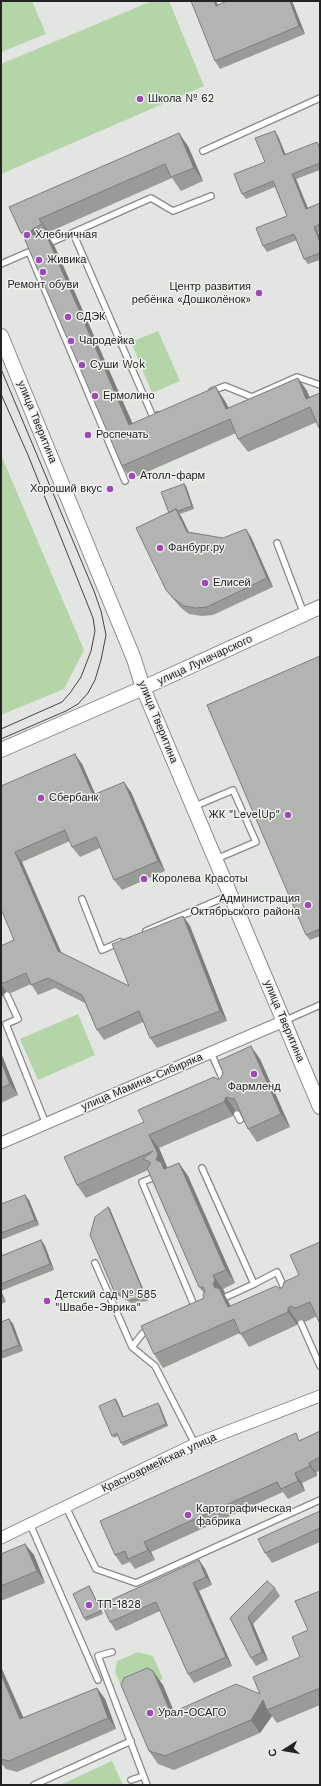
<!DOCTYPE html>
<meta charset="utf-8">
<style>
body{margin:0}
#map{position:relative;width:321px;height:1786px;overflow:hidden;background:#e2e5e1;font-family:"Work Sans",sans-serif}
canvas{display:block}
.frame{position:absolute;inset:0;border:2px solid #222322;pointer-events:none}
.north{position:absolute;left:265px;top:1730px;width:40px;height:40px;-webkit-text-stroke:3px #eff2ee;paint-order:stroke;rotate:258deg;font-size:11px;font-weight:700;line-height:16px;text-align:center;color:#222322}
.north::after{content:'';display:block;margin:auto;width:14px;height:18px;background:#222322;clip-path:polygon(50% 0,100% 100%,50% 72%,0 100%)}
</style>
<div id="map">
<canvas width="321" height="1786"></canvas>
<div class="frame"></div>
<div class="north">С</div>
</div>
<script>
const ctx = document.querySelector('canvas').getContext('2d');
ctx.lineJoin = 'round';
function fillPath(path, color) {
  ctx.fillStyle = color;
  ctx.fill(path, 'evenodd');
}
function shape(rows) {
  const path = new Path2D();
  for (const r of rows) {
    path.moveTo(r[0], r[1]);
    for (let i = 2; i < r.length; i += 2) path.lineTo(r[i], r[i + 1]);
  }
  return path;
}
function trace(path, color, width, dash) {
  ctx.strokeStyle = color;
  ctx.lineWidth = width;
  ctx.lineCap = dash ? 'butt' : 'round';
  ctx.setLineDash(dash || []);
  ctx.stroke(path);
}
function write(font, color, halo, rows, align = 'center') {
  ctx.font = font + ' "Work Sans",sans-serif';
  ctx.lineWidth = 3;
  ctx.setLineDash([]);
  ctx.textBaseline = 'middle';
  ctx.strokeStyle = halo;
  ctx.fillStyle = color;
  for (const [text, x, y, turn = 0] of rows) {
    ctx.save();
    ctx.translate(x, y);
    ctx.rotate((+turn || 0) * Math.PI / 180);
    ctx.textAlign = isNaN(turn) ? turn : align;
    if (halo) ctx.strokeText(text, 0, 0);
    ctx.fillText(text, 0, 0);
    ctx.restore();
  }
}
fillPath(shape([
 [1,1,32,1,46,34,1,52],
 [152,1,169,1,204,86,1,174,1,64],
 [158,331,180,381,152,393,131,342],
 [1,455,84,650,64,689,1,715],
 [78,1014,95,1055,38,1080,20,1039],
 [138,1652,153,1656,163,1679,125,1694,115,1672,117,1661],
 [112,1761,123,1785,60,1785]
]), '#b3d5a8');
const service = shape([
 [203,151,320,98],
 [73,233,153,417,158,415],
 [45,245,151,198,173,211,211,196],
 [29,252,125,481],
 [1,264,31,251],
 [212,391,225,386,252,397,297,377,320,385],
 [277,543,304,614],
 [193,807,233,790,256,842,216,859],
 [82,899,102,950,120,942],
 [146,931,230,895],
 [7,995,18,1019,6,1024,46,1124],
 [284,1021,320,1005],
 [211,1053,224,1082],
 [237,1114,240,1120],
 [202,1168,254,1284,226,1297],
 [155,1177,142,1182,196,1310],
 [95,1263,132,1347,155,1366,195,1444],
 [254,1284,277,1272,286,1292],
 [301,1323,320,1366],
 [132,1347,143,1333,151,1330],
 [66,1507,96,1569,136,1583,320,1500],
 [30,1524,98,1680],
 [112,1652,98,1656,147,1785],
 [131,1780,143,1776],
 [34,1785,131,1741]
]);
const minor = shape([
 [1,1143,284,1021],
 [1,1538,195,1444,320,1396]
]);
const tertiary = shape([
 [1,336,134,659,143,688,320,1107],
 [1,750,143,688,320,607]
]);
trace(service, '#888a87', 8);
trace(minor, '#888a87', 13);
trace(tertiary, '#888a87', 16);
trace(service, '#fff', 5.5);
trace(minor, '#fff', 11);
trace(tertiary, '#fff', 14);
trace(shape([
 [1,369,94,591,101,611,106,635,101,660,95,680,88,693,78,704,66,711,1,739],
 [1,394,28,455,93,618,95,631,91,651,81,677,70,693,62,702,1,729]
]), '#434442', 1);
fillPath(shape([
 [191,1,216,1,218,5,227,1,292,1,305,34,220,69,215,61],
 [278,136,285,154,320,146,320,170,296,179,308,208,320,203,320,231,318,232,320,238,320,260,308,264,304,259,297,240,267,252,263,246,287,216,275,187,246,199,242,194,265,162],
 [188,146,203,181,181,191,172,178,49,232,51,238,49,238,54,245,132,424,225,401,229,408,298,378,307,391,309,397,320,393,320,429,317,422,248,452,238,439,236,433,131,479,122,466,25,240,21,233,9,207],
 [184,484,186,486,194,509,180,514,189,532,223,538,251,537,273,587,213,615,202,616,189,614,180,607,166,590,169,513],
 [320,656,320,936,310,940,306,935],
 [82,764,95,794,131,792,165,871,122,890,114,880,100,848,80,857,72,847,70,841,22,862,61,953,129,986,183,916,190,926,227,1021,157,1048,150,1038,143,1022,104,1040,97,1030,85,1003,55,988,38,995,31,984,11,993,6,991,3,996,1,997,1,946,14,940,1,786],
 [1,1053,18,1095,1,1103],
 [260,1059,290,1127,257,1142,248,1129,240,1112,235,1110,233,1116,159,1148,167,1167,167,1168,179,1163,188,1176,235,1283,223,1289,225,1293,224,1294,228,1301,231,1306,282,1288,299,1275,317,1316,305,1322,300,1319,297,1321,297,1325,249,1347,240,1333,163,1368,154,1354,204,1298,204,1293,199,1287,148,1170,86,1198,77,1185,144,1122,217,1079,220,1079],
 [29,1200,39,1225,1,1240,1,1204],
 [108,1207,110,1209,148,1301,131,1303,116,1294,114,1291],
 [41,1240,45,1246,54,1270,1,1291,6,1302,1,1304,1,1256],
 [9,1319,13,1324,23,1351,1,1359,1,1322],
 [115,1399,117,1401,124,1417,160,1406,168,1426,123,1446,118,1436,114,1438,112,1436],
 [320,1431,320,1471,316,1472,317,1476,302,1483,305,1491,288,1499,283,1492,151,1552,155,1560,135,1569,130,1562,122,1565,115,1555,300,1440],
 [320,1511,320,1542,272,1563,265,1553],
 [25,1544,34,1555,45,1583,1,1601,1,1554],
 [199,1560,205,1569,212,1585,199,1591,232,1666,194,1683,188,1674,160,1611,116,1631,110,1622],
 [89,1586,91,1589,103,1614,86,1621,84,1618],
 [275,1588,280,1596,253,1624,268,1660,256,1666,251,1658,230,1618],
 [320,1591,320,1705,277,1723,272,1716,260,1733,174,1770,158,1764,149,1751,163,1685,174,1712,260,1694,300,1657,308,1630],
 [1,1667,23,1718,97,1688,105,1699,116,1729,17,1772,6,1769,1,1763]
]), '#999b98');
fillPath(shape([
 [214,1,216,1,221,13,216,6],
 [290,1,292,1,305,34,299,26],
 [275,131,278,136,288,160,284,155],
 [179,133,188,146,203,181,194,168],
 [292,174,296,179,310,214,306,209],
 [39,219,49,232,51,238,42,224],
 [314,227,318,232,320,238,320,242],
 [34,228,43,241,32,234,31,231],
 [45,232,54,245,139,438,129,425],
 [298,378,307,391,316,412,306,399],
 [216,387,225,401,235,423,226,409],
 [184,484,186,486,194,509,192,506],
 [176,509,182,518,192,540,187,532],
 [246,529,251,537,273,587,267,578],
 [75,754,82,764,100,805,93,795],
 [124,782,131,792,165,871,158,861],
 [15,852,22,862,65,961,58,951],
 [183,916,190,926,227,1021,220,1011],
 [1,984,6,991,3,996,1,994],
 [251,1046,260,1059,290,1127,281,1114],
 [1,1053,18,1095,10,1084,1,1061],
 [226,1097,235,1110,233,1116,224,1102],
 [149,1135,159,1148,167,1167,166,1169,174,1182,156,1160],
 [179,1163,188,1176,235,1283,226,1270],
 [25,1195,29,1200,39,1225,35,1220],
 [108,1207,110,1209,148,1301,146,1298],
 [41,1240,45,1246,54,1270,50,1264],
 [213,1275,223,1289,225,1293,224,1294,228,1301,237,1320,213,1284],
 [1,1291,6,1302,2,1296,1,1294],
 [288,1308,297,1321,297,1325,288,1312],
 [9,1319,13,1324,23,1351,19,1345],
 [115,1399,117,1401,125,1420,123,1417],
 [158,1403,160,1406,168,1426,166,1424],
 [309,1463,316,1472,317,1476,310,1466],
 [295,1473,302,1483,305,1491,298,1481],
 [144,1542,151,1552,155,1560,148,1550],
 [25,1544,34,1555,45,1583,37,1571],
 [199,1560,205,1569,212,1585,206,1577],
 [193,1583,199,1591,232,1666,226,1657],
 [89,1586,91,1589,103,1614,101,1611],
 [248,1617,253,1624,268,1660,262,1652],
 [1,1667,29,1730,20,1719,1,1674],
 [153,1671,163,1685,180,1727,171,1713],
 [97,1688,105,1699,116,1729,108,1718],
 [263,1700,267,1710,272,1716,260,1733,251,1720]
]), '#7d7e7c');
const building = shape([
 [191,1,214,1,216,6,227,1,290,1,299,26,215,61,191,1],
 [275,131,284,155,317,142,320,149,320,163,292,174,306,209,320,203,320,224,314,227,320,242,320,253,304,259,294,234,263,246,256,228,287,216,273,181,242,194,234,174,265,162,255,138,275,131],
 [179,133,194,168,171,177,165,164,39,219,42,224,34,228,31,231,32,234,36,236,45,232,129,425,216,387,226,409,298,378,306,399,320,393,320,427,319,428,310,407,238,439,230,419,122,466,25,240,31,237,31,233,28,230,21,233,9,207,179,133],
 [184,484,192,506,178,511,176,509,169,513,161,492,184,484],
 [176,509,187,532,223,538,246,529,267,578,207,607,196,608,184,606,174,599,166,590,136,528,176,509],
 [320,656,320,929,306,935,207,705,320,656],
 [75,754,93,795,124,782,158,861,114,880,96,837,72,847,65,830,15,852,58,951,129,986,112,944,183,916,220,1011,150,1038,139,1011,97,1030,82,995,48,978,31,985,26,973,4,983,1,982,1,946,14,940,1,909,1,786,75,754],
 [251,1046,281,1114,248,1129,234,1098,232,1099,226,1097,224,1102,149,1135,158,1154,156,1160,161,1162,164,1169,179,1163,226,1270,213,1275,215,1280,213,1284,215,1288,219,1288,228,1307,276,1286,279,1288,282,1288,284,1282,299,1275,290,1255,320,1242,320,1324,310,1302,296,1308,290,1306,288,1308,288,1312,240,1334,234,1319,154,1354,141,1326,204,1298,203,1295,205,1291,203,1287,199,1287,147,1168,150,1165,150,1162,143,1159,153,1151,77,1185,64,1157,144,1122,138,1110,214,1077,217,1079,220,1079,223,1073,218,1061,251,1046],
 [1,1061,10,1084,1,1088,1,1061],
 [25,1195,35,1220,1,1233,1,1204,25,1195],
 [108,1207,146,1298,129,1300,114,1291,90,1235,95,1217,108,1207],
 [41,1240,50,1264,1,1284,1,1256,41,1240],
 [9,1319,19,1345,1,1352,1,1322,9,1319],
 [115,1399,123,1417,158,1403,166,1424,121,1443,117,1433,112,1436,99,1406,115,1399],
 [320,1431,320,1457,309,1463,310,1466,295,1473,298,1481,281,1489,277,1482,144,1542,148,1550,128,1559,125,1551,115,1555,100,1521,296,1433,299,1441,320,1431],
 [320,1511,320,1528,265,1553,258,1539,320,1511],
 [25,1544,37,1571,1,1586,1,1554,25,1544],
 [199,1560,206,1577,193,1583,226,1657,188,1674,156,1602,110,1622,102,1604,199,1560],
 [267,1581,275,1588,248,1617,262,1652,251,1658,230,1618,267,1581],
 [89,1586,101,1611,84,1618,73,1594,89,1586],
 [320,1591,320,1688,267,1710,263,1700,251,1720,165,1756,149,1751,121,1685,124,1678,147,1668,153,1671,171,1713,236,1684,260,1694,253,1677,300,1657,292,1637,308,1630,295,1601,320,1591],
 [1,1674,20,1719,97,1688,108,1718,9,1761,1,1759,1,1674]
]);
fillPath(building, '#b2b4b1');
trace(building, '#7d7e7c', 1);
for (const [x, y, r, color] of [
 [140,99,4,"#9f49b7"],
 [27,235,4,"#9f49b7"],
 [39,260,4,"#9f49b7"],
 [43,272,4,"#9f49b7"],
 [259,293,4,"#9f49b7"],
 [68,317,4,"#9f49b7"],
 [71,341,4,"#9f49b7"],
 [82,365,4,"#9f49b7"],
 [95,396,4,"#9f49b7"],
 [88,435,4,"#9f49b7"],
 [132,476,4,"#9f49b7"],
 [110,489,4,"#9f49b7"],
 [160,548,4,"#9f49b7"],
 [205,583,4,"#9f49b7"],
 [41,798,4,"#9f49b7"],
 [288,815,4,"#9f49b7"],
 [144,879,4,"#9f49b7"],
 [308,905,4,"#9f49b7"],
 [254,1074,4,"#9f49b7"],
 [47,1301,4,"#9f49b7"],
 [188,1515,4,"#9f49b7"],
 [89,1605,4,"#9f49b7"],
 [150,1713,4,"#9f49b7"]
]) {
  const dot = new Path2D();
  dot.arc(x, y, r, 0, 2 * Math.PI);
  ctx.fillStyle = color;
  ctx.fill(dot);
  trace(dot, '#eff2ee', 1.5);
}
write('11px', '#222322', '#eff2ee', [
 ["Школа № 62",148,99],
 ["Хлебничная",35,235],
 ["Живика",47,260],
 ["Ремонт обуви",43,285,"center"],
 ["Центр развития",251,287,"right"],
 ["ребёнка «Дошколёнок»",251,300,"right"],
 ["СДЭК",76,317],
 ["Чародейка",79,341],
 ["Суши Wok",90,365],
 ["Ермолино",103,396],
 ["Роспечать",96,435],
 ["Атолл-фарм",140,476],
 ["Хороший вкус",102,489,"right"],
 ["Фанбург.ру",168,548],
 ["Елисей",213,583],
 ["Сбербанк",49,798],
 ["ЖК \"LevelUp\"",280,815,"right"],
 ["Королева Красоты",152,879],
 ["Администрация",300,899,"right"],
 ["Октябрьского района",300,912,"right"],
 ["Фармленд",254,1087,"center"],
 ["Детский сад № 585",55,1295],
 ["\"Швабе-Эврика\"",55,1308],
 ["Картографическая",196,1509],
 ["фабрика",196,1522],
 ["ТП-1828",97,1605],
 ["Урал-ОСАГО",158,1713]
], 'left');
write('11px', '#222322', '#eff2ee', [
 ["улица Тверитина",37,422,68],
 ["улица Луначарского",205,660,-25],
 ["улица Тверитина",158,722,68],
 ["улица Тверитина",284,1021,67],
 ["улица Мамина-Сибиряка",142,1082,-23],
 ["Красноармейская улица",159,1463,-25]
]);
</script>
